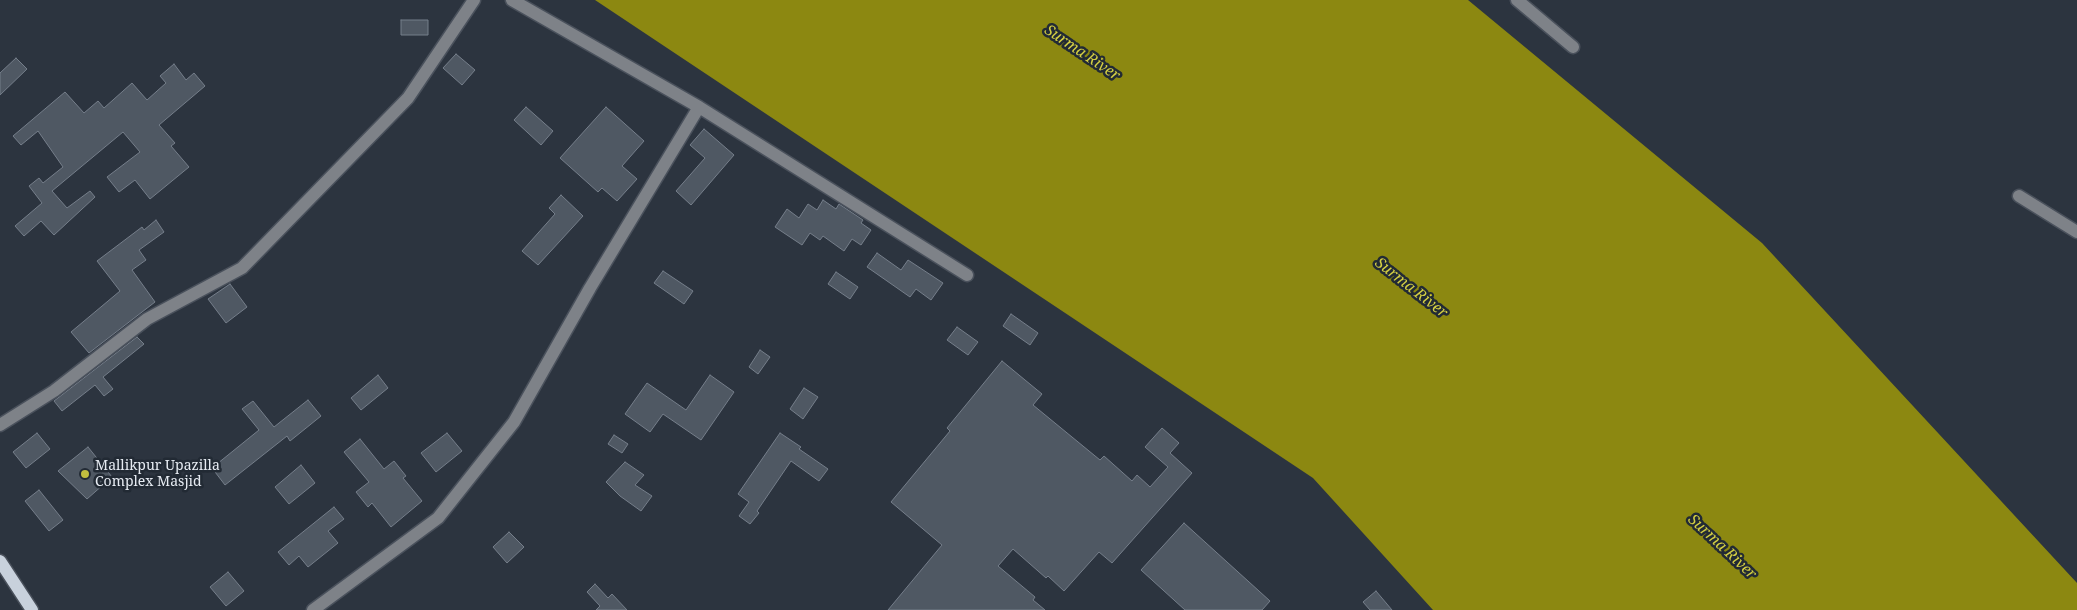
<!DOCTYPE html>
<style>
body{margin:0}
canvas{display:block;background:#2c343f}
</style>
<canvas width="2077" height="610"></canvas>
<script>
const ctx = document.querySelector('canvas').getContext('2d');
ctx.lineJoin = 'round';
function fillPath(path, color) {
  ctx.fillStyle = color;
  ctx.fill(path, 'evenodd');
}
function shape(rows) {
  const path = new Path2D();
  for (const r of rows) {
    path.moveTo(r[0], r[1]);
    for (let i = 2; i < r.length; i += 2) path.lineTo(r[i], r[i + 1]);
  }
  return path;
}
function trace(path, color, width, dash) {
  ctx.strokeStyle = color;
  ctx.lineWidth = width;
  ctx.lineCap = dash ? 'butt' : 'round';
  ctx.setLineDash(dash || []);
  ctx.stroke(path);
}
function write(font, color, halo, rows, align = 'center') {
  ctx.font = font + ' "Noto Serif",serif';
  ctx.lineWidth = 5;
  ctx.setLineDash([]);
  ctx.textBaseline = 'middle';
  ctx.strokeStyle = halo;
  ctx.fillStyle = color;
  for (const [text, x, y, turn = 0] of rows) {
    ctx.save();
    ctx.translate(x, y);
    ctx.rotate((+turn || 0) * Math.PI / 180);
    ctx.textAlign = isNaN(turn) ? turn : align;
    if (halo) ctx.strokeText(text, 0, 0);
    ctx.fillText(text, 0, 0);
    ctx.restore();
  }
}
fillPath(shape([
 [595,0,1468,0,1762,243,2077,583,2077,610,1433,610,1313,478]
]), '#8c8811');
const building = shape([
 [401,20,428,20,428,35,401,35,401,20],
 [456,54,475,70,462,85,443,68,456,54],
 [16,58,27,69,0,95,0,73,16,58],
 [174,64,186,80,194,73,205,86,159,125,175,143,171,146,189,167,150,199,135,180,119,192,107,177,140,152,123,132,52,191,67,208,90,191,95,197,54,235,41,221,24,236,15,226,42,203,29,186,39,178,43,183,63,167,38,131,21,145,13,136,65,92,84,113,98,101,104,108,132,83,147,100,166,83,160,76,174,64],
 [526,107,553,131,541,145,514,120,526,107],
 [606,107,644,141,622,166,637,179,617,201,602,188,598,192,560,158,606,107],
 [704,129,734,155,691,205,676,191,705,158,690,145,704,129],
 [561,195,583,216,538,265,522,251,555,214,549,208,561,195],
 [823,200,836,209,839,204,863,220,861,223,871,230,861,245,852,239,844,251,823,236,820,240,810,233,802,245,775,227,787,209,799,218,808,204,817,210,823,200],
 [156,220,164,232,139,250,146,260,132,270,155,302,89,353,71,332,120,291,97,261,142,227,144,230,156,220],
 [877,253,901,270,908,260,943,283,931,300,916,289,910,297,867,267,877,253],
 [663,271,693,291,684,304,654,283,663,271],
 [836,272,858,287,850,299,828,284,836,272],
 [230,284,247,307,226,323,208,299,230,284],
 [1011,314,1038,333,1030,345,1003,326,1011,314],
 [957,327,978,342,968,355,947,340,957,327],
 [137,337,144,344,103,377,113,389,104,396,95,385,62,411,54,401,137,337],
 [760,350,770,357,758,374,749,367,760,350],
 [1002,361,1042,394,1033,405,1100,460,1104,456,1132,481,1137,475,1150,487,1168,467,1145,447,1162,428,1179,443,1170,453,1192,473,1112,563,1099,552,1064,591,1048,576,1046,578,1013,549,998,566,1035,597,1033,600,1045,610,888,610,942,545,891,502,950,431,947,428,1002,361],
 [378,375,388,388,361,410,351,398,378,375],
 [710,375,734,392,701,440,663,414,650,432,625,414,647,383,686,410,710,375],
 [804,388,818,397,803,419,790,409,804,388],
 [308,400,321,416,290,441,287,436,225,485,212,468,259,430,242,409,253,401,274,427,308,400],
 [37,433,50,449,26,468,13,452,37,433],
 [447,433,462,451,436,472,421,453,447,433],
 [780,433,801,447,799,449,828,469,819,481,791,461,757,511,759,513,750,524,739,516,749,502,738,494,780,433],
 [614,435,628,444,622,453,608,444,614,435],
 [360,439,384,469,394,461,406,476,403,478,422,501,391,527,372,503,368,507,356,492,369,482,344,452,360,439],
 [88,447,112,477,87,499,58,471,88,447],
 [625,462,644,475,635,485,652,496,641,511,620,496,606,482,625,462],
 [301,465,315,483,289,504,275,487,301,465],
 [39,490,63,520,49,531,25,501,39,490],
 [334,507,344,519,328,531,338,543,308,567,299,556,289,565,278,552,334,507],
 [1184,523,1270,601,1262,610,1185,610,1141,570,1184,523],
 [509,532,524,547,507,563,493,547,509,532],
 [228,572,244,591,226,606,210,587,228,572],
 [595,584,608,598,612,594,627,610,596,610,600,606,587,592,595,584],
 [1376,591,1392,610,1370,610,1363,602,1376,591]
]);
fillPath(building, '#4f5863');
trace(building, '#757e8a', 1);
const minor = shape([
 [512,0,699,107,967,275],
 [1517,0,1573,47],
 [2019,196,2077,232],
 [0,425,54,391,147,319,242,268,408,98,474,0],
 [313,610,438,518,514,422,590,288,699,107]
]);
const major = shape([
 [0,561,32,610]
]);
trace(minor, '#4a515c', 15);
trace(major, '#4a515c', 15);
trace(minor, '#7e8288', 12);
trace(major, '#c8d1dc', 12);
for (const [x, y, r, color] of [
 [85,474,5,"#c1bd3f"]
]) {
  const dot = new Path2D();
  dot.arc(x, y, r, 0, 2 * Math.PI);
  ctx.fillStyle = color;
  ctx.fill(dot);
  trace(dot, '#222a34', 2);
}
write('14px', '#e6ebf2', '#222a34', [
 ["Mallikpur Upazilla",95,466],
 ["Complex Masjid",95,482]
], 'left');
write('italic 15px', '#d4cf43', '#222a34', [
 ["Surma River",1082,53,34],
 ["Surma River",1411,288,38],
 ["Surma River",1722,547,43]
]);
</script>
